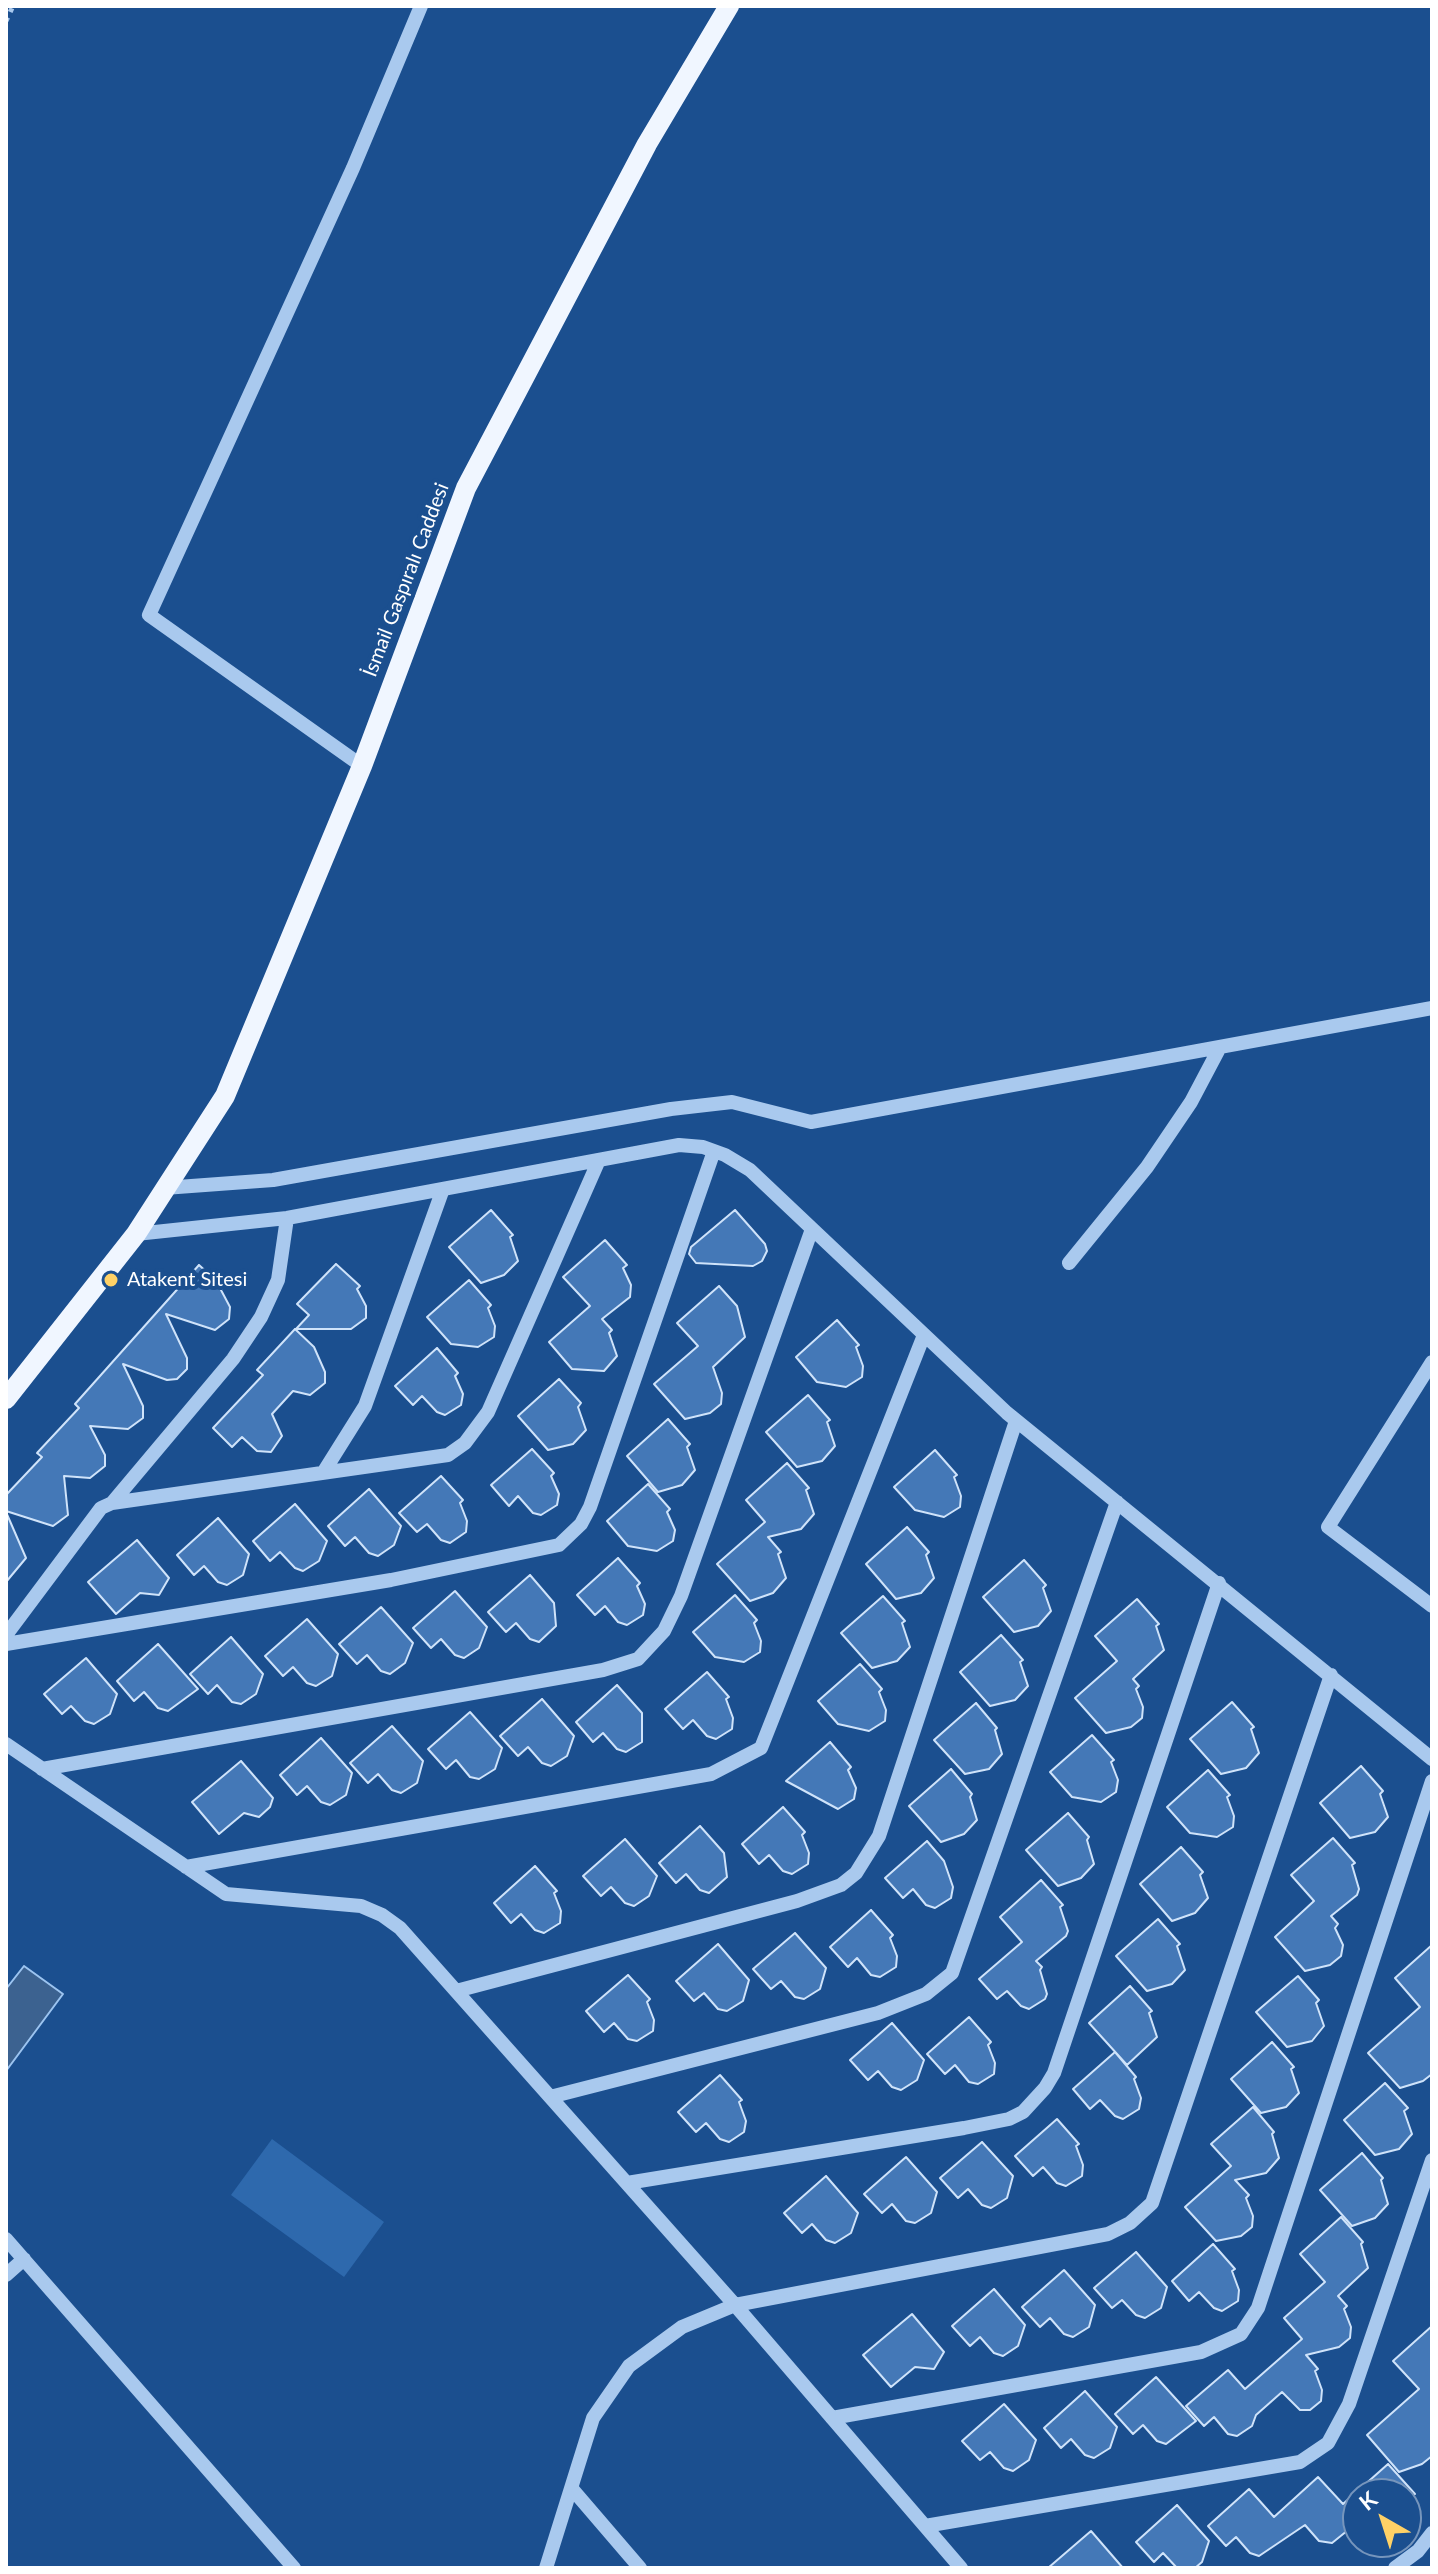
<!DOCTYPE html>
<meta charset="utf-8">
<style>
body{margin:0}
#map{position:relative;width:1438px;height:2574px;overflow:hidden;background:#1b4f8f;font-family:Lato,sans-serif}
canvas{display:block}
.frame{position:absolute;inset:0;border:8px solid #fff;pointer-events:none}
.north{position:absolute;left:1342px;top:2478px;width:80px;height:80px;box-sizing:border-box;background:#1b4f8f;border:2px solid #7695bc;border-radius:50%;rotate:321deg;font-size:22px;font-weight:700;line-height:32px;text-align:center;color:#fff}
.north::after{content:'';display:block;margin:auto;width:28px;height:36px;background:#ffd166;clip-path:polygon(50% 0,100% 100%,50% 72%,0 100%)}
</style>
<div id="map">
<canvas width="1438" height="2574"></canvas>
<div class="frame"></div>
<div class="north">K</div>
</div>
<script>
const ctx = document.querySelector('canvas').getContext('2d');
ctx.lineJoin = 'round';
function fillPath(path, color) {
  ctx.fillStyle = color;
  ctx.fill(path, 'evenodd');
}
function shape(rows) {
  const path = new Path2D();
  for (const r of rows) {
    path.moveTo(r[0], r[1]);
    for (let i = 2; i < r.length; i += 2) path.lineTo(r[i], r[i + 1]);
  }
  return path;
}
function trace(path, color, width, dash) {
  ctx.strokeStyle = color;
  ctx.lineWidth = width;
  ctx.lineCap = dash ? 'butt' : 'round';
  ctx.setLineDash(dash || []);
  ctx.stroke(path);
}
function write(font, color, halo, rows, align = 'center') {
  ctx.font = font + ' Lato,sans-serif';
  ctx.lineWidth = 8;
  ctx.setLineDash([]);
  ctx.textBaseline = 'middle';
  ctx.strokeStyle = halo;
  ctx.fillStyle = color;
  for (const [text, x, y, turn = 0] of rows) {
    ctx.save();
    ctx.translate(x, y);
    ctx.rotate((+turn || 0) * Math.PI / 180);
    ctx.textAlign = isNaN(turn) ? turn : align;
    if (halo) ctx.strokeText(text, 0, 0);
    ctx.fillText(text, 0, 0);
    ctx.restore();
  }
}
fillPath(shape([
 [272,2139,384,2222,344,2277,231,2195]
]), '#2e69ad');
const water = shape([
 [24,1966,63,1994,6,2071,6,1989,24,1966]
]);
fillPath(water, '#3c6290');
trace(water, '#9cc4f0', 2);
const building = shape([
 [491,1210,513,1235,510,1237,518,1261,504,1275,481,1283,449,1247,491,1210],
 [735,1210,765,1244,767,1251,762,1261,753,1266,696,1263,689,1254,691,1247,735,1210],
 [605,1240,627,1265,623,1268,631,1285,630,1297,602,1319,612,1330,609,1333,617,1356,604,1371,572,1369,549,1342,590,1306,563,1277,605,1240],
 [336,1264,360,1286,357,1289,366,1306,366,1318,351,1329,296,1329,309,1315,297,1304,336,1264],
 [199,1265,223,1287,221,1290,230,1307,229,1319,215,1330,166,1314,187,1358,187,1369,177,1379,167,1380,123,1364,143,1406,143,1418,128,1429,90,1426,105,1455,105,1466,90,1478,64,1476,68,1515,53,1526,6,1511,6,1495,42,1457,37,1453,79,1408,75,1404,199,1265],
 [469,1280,491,1305,488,1308,495,1326,494,1337,478,1347,451,1344,427,1317,469,1280],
 [719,1286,737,1306,745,1337,713,1367,722,1393,721,1404,710,1413,685,1419,654,1384,698,1346,677,1323,719,1286],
 [837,1320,859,1345,856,1347,863,1366,862,1377,846,1387,817,1382,796,1357,837,1320],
 [295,1329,314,1347,325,1372,325,1383,310,1395,293,1391,272,1414,282,1436,271,1452,257,1451,242,1437,232,1447,213,1428,263,1375,257,1370,295,1329],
 [437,1348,458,1373,455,1376,463,1394,461,1405,445,1415,437,1412,422,1396,413,1405,395,1386,437,1348],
 [559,1379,581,1403,578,1407,586,1430,573,1444,548,1450,518,1416,559,1379],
 [808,1395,830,1420,827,1422,835,1446,822,1461,797,1467,766,1432,808,1395],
 [668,1419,690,1444,687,1447,695,1470,682,1485,658,1492,627,1456,668,1419],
 [532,1449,554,1473,551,1476,559,1494,557,1505,541,1515,533,1513,518,1496,509,1506,491,1485,532,1449],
 [935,1450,957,1475,954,1477,961,1496,960,1507,944,1517,915,1510,894,1487,935,1450],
 [787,1463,809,1488,806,1490,814,1514,801,1529,768,1537,781,1552,778,1554,786,1578,773,1593,750,1601,717,1564,765,1522,746,1500,787,1463],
 [441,1476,463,1500,460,1503,467,1521,466,1532,450,1543,441,1540,427,1524,417,1532,399,1513,441,1476],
 [648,1484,670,1509,667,1512,675,1530,673,1541,657,1551,628,1546,607,1521,648,1484],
 [369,1489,401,1526,394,1545,378,1556,369,1553,355,1537,345,1546,328,1526,369,1489],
 [295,1504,327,1541,319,1561,303,1571,295,1568,280,1552,270,1561,253,1541,295,1504],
 [6,1512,26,1558,6,1582,6,1512],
 [218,1518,249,1554,243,1575,227,1585,218,1582,204,1566,194,1575,177,1555,218,1518],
 [907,1527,929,1552,926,1555,934,1578,921,1593,896,1599,866,1564,907,1527],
 [137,1540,169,1578,159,1595,140,1593,116,1614,88,1582,137,1540],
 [618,1558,640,1583,637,1586,645,1604,643,1615,627,1625,618,1622,605,1606,595,1615,577,1595,618,1558],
 [1024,1560,1046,1585,1043,1588,1051,1611,1038,1626,1014,1632,983,1597,1024,1560],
 [530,1575,554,1603,556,1626,539,1642,530,1639,516,1623,506,1632,488,1612,530,1575],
 [455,1591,487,1627,479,1648,464,1658,455,1655,441,1639,431,1648,413,1628,455,1591],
 [735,1595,757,1620,754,1623,761,1641,760,1652,744,1662,715,1657,693,1632,735,1595],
 [883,1596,905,1621,902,1623,910,1647,897,1661,872,1668,841,1633,883,1596],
 [1137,1599,1159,1624,1156,1626,1164,1650,1133,1679,1139,1686,1136,1689,1143,1707,1142,1718,1131,1727,1106,1733,1075,1698,1117,1661,1095,1636,1137,1599],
 [381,1607,413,1643,405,1663,390,1674,381,1671,367,1655,357,1664,339,1644,381,1607],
 [307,1619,338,1654,332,1676,316,1686,307,1683,293,1667,283,1676,265,1656,307,1619],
 [1001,1635,1023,1660,1020,1662,1028,1686,1015,1700,990,1706,960,1672,1001,1635],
 [231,1637,263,1674,256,1694,241,1704,232,1702,217,1685,208,1694,190,1674,231,1637],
 [158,1644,198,1689,168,1711,158,1708,144,1692,134,1701,117,1681,158,1644],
 [86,1658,117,1694,110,1714,94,1724,85,1721,71,1706,62,1714,44,1694,86,1658],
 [860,1664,882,1689,879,1692,886,1710,885,1721,869,1731,838,1724,818,1701,860,1664],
 [707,1672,729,1697,726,1699,733,1718,732,1729,716,1739,707,1736,693,1720,683,1729,665,1709,707,1672],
 [617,1685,642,1713,642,1742,626,1752,617,1749,603,1733,593,1742,576,1722,617,1685],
 [542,1699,574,1736,567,1756,551,1766,542,1763,528,1747,518,1756,500,1736,542,1699],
 [1232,1702,1254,1727,1251,1729,1259,1753,1246,1768,1221,1774,1190,1739,1232,1702],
 [976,1703,997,1728,995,1730,1002,1754,989,1769,965,1774,934,1740,976,1703],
 [470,1712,502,1748,495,1769,479,1779,470,1777,456,1760,446,1769,428,1749,470,1712],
 [392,1726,423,1761,417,1783,401,1793,392,1790,378,1774,368,1783,350,1763,392,1726],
 [1092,1735,1114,1760,1111,1762,1118,1780,1116,1792,1101,1802,1072,1797,1050,1772,1092,1735],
 [321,1738,352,1773,346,1795,330,1805,321,1802,307,1786,297,1795,280,1775,321,1738],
 [830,1742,851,1767,848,1770,856,1788,854,1799,838,1809,786,1781,830,1742],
 [241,1761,273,1798,270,1807,259,1817,244,1813,219,1834,192,1802,241,1761],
 [1361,1766,1383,1791,1380,1794,1388,1817,1375,1832,1350,1838,1320,1803,1361,1766],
 [951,1769,972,1794,970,1797,977,1820,964,1834,941,1842,909,1806,951,1769],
 [1208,1770,1230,1795,1227,1797,1234,1816,1233,1827,1217,1837,1190,1833,1167,1807,1208,1770],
 [783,1807,805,1832,802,1835,809,1853,808,1864,792,1874,783,1871,769,1855,759,1864,742,1844,783,1807],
 [1068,1813,1089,1837,1087,1840,1094,1864,1081,1878,1058,1886,1026,1850,1068,1813],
 [700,1826,724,1853,727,1877,709,1893,700,1890,686,1874,676,1883,659,1863,700,1826],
 [1333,1838,1355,1863,1352,1865,1359,1889,1357,1895,1331,1916,1338,1924,1335,1928,1343,1945,1341,1956,1330,1965,1305,1971,1275,1937,1314,1901,1291,1875,1333,1838],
 [625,1839,657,1876,649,1896,634,1906,625,1903,611,1887,601,1896,583,1876,625,1839],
 [927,1841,944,1861,953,1887,951,1898,935,1908,926,1905,913,1889,903,1898,885,1878,927,1841],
 [1181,1847,1203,1872,1200,1875,1208,1898,1195,1913,1172,1921,1140,1884,1181,1847],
 [535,1866,557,1891,554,1893,561,1911,560,1923,544,1933,535,1930,521,1914,511,1923,494,1903,535,1866],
 [1041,1880,1063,1905,1060,1907,1068,1931,1066,1936,1036,1961,1042,1967,1040,1970,1047,1994,1045,1999,1029,2009,1021,2006,1007,1991,997,1999,979,1979,1022,1942,1000,1917,1041,1880],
 [871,1910,893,1935,890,1938,897,1956,896,1967,880,1977,871,1975,857,1958,848,1967,830,1947,871,1910],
 [1158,1919,1180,1944,1177,1946,1185,1970,1172,1984,1147,1991,1116,1956,1158,1919],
 [795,1933,826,1968,820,1989,804,1999,795,1997,781,1981,771,1989,753,1969,795,1933],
 [718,1944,749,1980,743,2001,727,2011,718,2009,704,1993,694,2001,676,1981,718,1944],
 [1432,1945,1432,2074,1423,2081,1400,2088,1368,2053,1420,2007,1395,1978,1432,1945],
 [628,1975,650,1999,647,2002,654,2020,653,2031,637,2041,628,2039,614,2023,604,2032,586,2011,628,1975],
 [1298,1976,1319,2000,1316,2003,1324,2026,1312,2041,1287,2047,1256,2012,1298,1976],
 [1130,1986,1152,2011,1149,2013,1157,2037,1127,2065,1089,2023,1130,1986],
 [969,2017,991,2042,988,2045,995,2063,994,2074,978,2084,969,2082,955,2065,945,2074,927,2054,969,2017],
 [892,2023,924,2060,917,2080,901,2090,892,2087,878,2071,868,2080,850,2060,892,2023],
 [1272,2042,1294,2067,1291,2069,1299,2093,1286,2107,1261,2113,1231,2079,1272,2042],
 [1115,2052,1136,2077,1134,2079,1141,2098,1139,2109,1123,2119,1115,2116,1100,2100,1090,2109,1073,2089,1115,2052],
 [720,2075,742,2100,739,2102,746,2121,744,2132,729,2142,720,2139,706,2123,696,2132,678,2112,720,2075],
 [1385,2083,1408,2108,1404,2111,1412,2134,1399,2149,1375,2155,1344,2120,1385,2083],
 [1253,2107,1274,2132,1272,2134,1279,2158,1266,2173,1235,2180,1249,2195,1246,2198,1253,2216,1252,2227,1241,2236,1216,2241,1185,2207,1231,2166,1211,2144,1253,2107],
 [1057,2119,1079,2144,1076,2146,1083,2165,1082,2176,1066,2186,1057,2183,1043,2167,1033,2176,1015,2156,1057,2119],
 [982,2142,1013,2176,1007,2198,991,2208,982,2205,968,2189,958,2198,940,2178,982,2142],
 [1362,2153,1383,2178,1381,2180,1388,2204,1375,2218,1352,2226,1320,2190,1362,2153],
 [906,2157,937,2192,931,2213,915,2223,906,2221,892,2204,882,2213,864,2194,906,2157],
 [826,2176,858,2213,851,2233,835,2243,826,2240,812,2224,802,2233,784,2213,826,2176],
 [1341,2217,1363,2242,1361,2244,1368,2268,1338,2296,1347,2306,1344,2309,1351,2327,1350,2338,1339,2347,1306,2355,1318,2369,1315,2371,1322,2390,1321,2401,1310,2410,1300,2410,1282,2392,1256,2415,1252,2426,1237,2436,1228,2434,1214,2417,1204,2426,1186,2406,1228,2370,1245,2389,1302,2339,1284,2318,1325,2282,1300,2254,1341,2217],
 [1213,2244,1235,2269,1232,2271,1239,2290,1238,2301,1222,2311,1214,2308,1199,2292,1189,2301,1172,2281,1213,2244],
 [1136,2252,1167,2287,1161,2308,1145,2318,1136,2315,1122,2300,1112,2308,1094,2288,1136,2252],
 [1064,2270,1095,2305,1089,2327,1073,2337,1064,2334,1050,2318,1040,2327,1022,2307,1064,2270],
 [994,2289,1025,2325,1018,2346,1003,2356,994,2353,980,2337,970,2346,952,2326,994,2289],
 [912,2314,944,2352,934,2369,915,2367,891,2387,863,2355,912,2314],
 [1432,2326,1432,2456,1422,2464,1399,2472,1367,2435,1419,2389,1393,2361,1432,2326],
 [1156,2377,1196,2421,1166,2444,1157,2441,1143,2425,1133,2434,1115,2414,1156,2377],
 [1085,2391,1117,2427,1110,2448,1094,2458,1085,2455,1071,2439,1061,2448,1044,2428,1085,2391],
 [1004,2404,1036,2440,1029,2460,1013,2471,1004,2468,990,2452,980,2460,962,2441,1004,2404],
 [1388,2464,1415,2494,1358,2494,1358,2522,1332,2543,1319,2541,1305,2525,1259,2556,1250,2553,1236,2537,1226,2546,1208,2526,1249,2489,1274,2517,1318,2477,1343,2504,1388,2464],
 [1177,2505,1209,2541,1202,2562,1195,2568,1177,2568,1163,2553,1154,2562,1136,2542,1177,2505],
 [1091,2531,1123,2568,1048,2568,1091,2531]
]);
fillPath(building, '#4478b7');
trace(building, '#cfe3fa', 2);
trace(shape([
 [6,21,13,6]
]), '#a9c9ee', 5, [4, 6]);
trace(shape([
 [362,766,149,615,353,168,421,6],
 [164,1188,273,1180,671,1109,732,1102,811,1122,1432,1008],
 [136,1234,287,1218,679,1145,703,1147,725,1155,750,1170,1007,1413,1432,1759],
 [1069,1263,1147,1167,1191,1102,1219,1049],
 [1432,1362,1328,1527,1432,1606],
 [323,1473,365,1406,443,1189],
 [112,1503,233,1359,261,1317,278,1280,287,1218],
 [6,1635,101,1508,112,1503,448,1455,465,1443,488,1412,599,1160],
 [6,1644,391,1580,559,1545,581,1524,590,1507,714,1151],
 [6,1744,226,1894,361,1906,382,1915,400,1928,735,2305,961,2568],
 [42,1769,603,1670,638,1659,664,1631,681,1596,812,1229],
 [186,1867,711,1774,761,1748,924,1335],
 [456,1991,797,1901,841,1885,856,1873,879,1836,1016,1421],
 [550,2097,878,2013,926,1994,952,1973,1117,1502],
 [627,2183,964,2128,1009,2119,1023,2112,1045,2088,1054,2073,1219,1583],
 [6,2239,294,2568],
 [6,2275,24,2259],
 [832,2418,1201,2352,1241,2334,1258,2308,1432,1781],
 [573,2490,640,2568],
 [925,2526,1300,2462,1328,2443,1349,2404,1432,2160],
 [546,2568,593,2418,629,2366,682,2327,735,2305,1108,2234,1130,2223,1152,2203,1331,1675],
 [1395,2568,1418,2551,1432,2533]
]), '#a9c9ee', 14);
trace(shape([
 [6,1399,136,1234,225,1096,362,766,466,488,647,144,729,6]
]), '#f0f6ff', 20);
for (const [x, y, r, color] of [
 [111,1280,8,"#ffd166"]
]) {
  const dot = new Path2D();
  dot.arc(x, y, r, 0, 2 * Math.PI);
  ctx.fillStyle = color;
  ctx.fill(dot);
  trace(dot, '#1b4f8f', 3);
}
write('20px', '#fff', '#1b4f8f', [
 ["İsmail Gaspıralı Caddesi",406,580,-69]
]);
write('20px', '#fff', '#1b4f8f', [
 ["Atakent Sitesi",127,1280]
], 'left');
</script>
